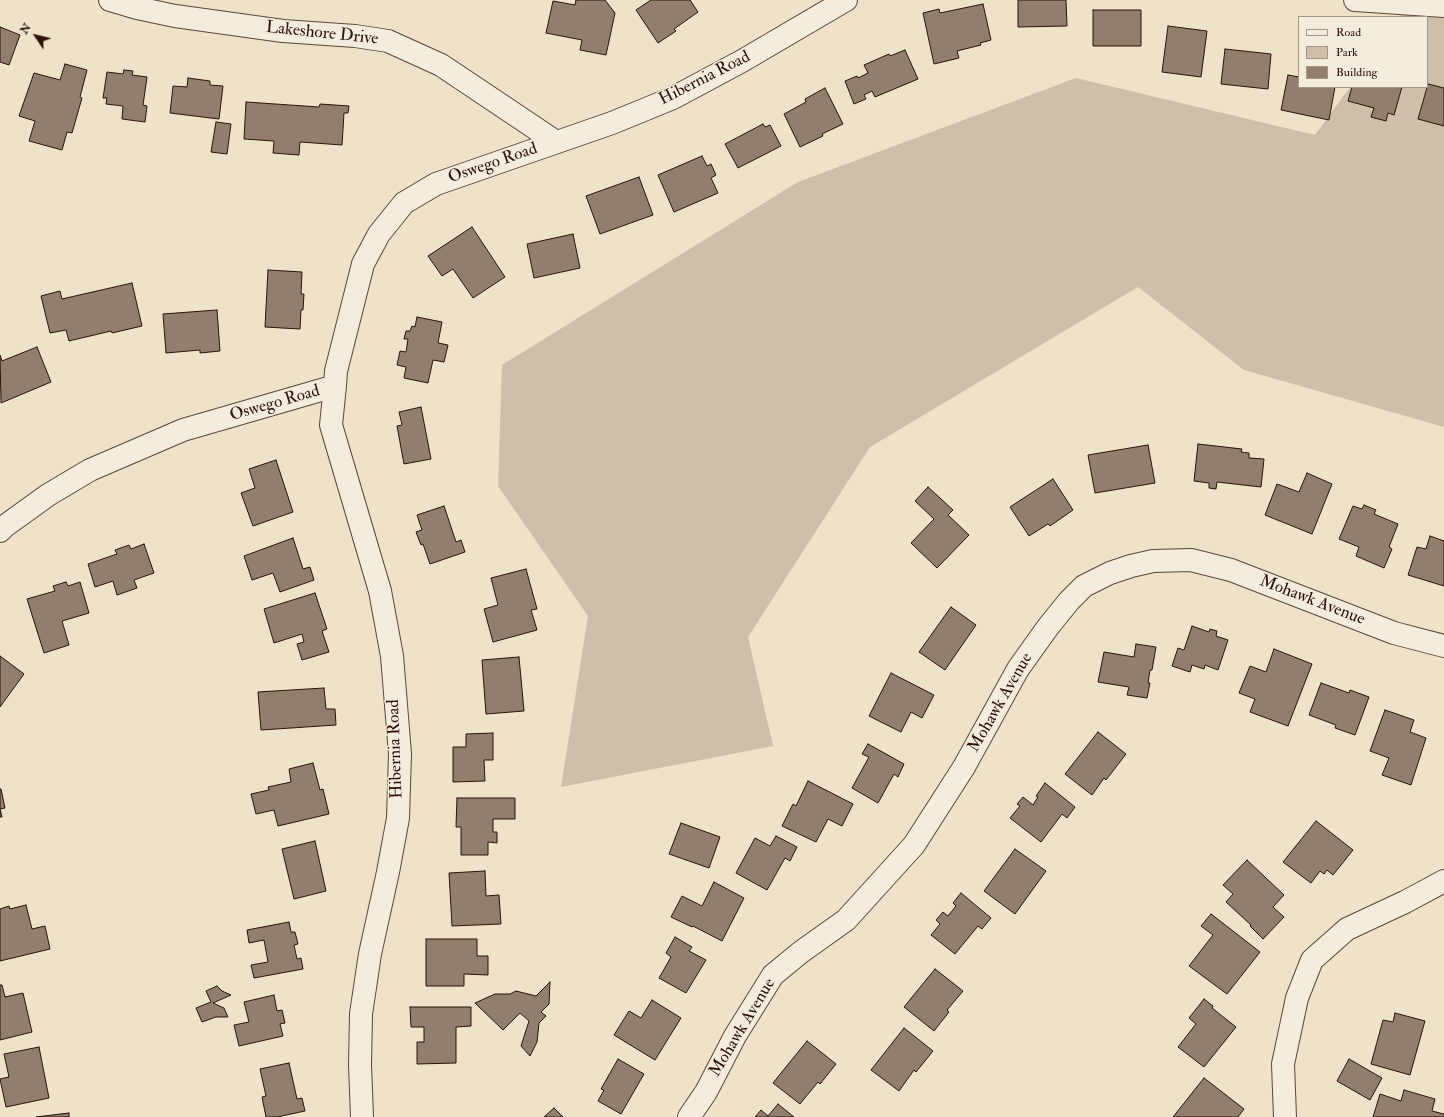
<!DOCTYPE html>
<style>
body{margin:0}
#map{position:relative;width:1444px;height:1117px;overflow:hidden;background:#eee2c9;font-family:"IM FELL Double Pica",serif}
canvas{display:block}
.legend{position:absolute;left:1298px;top:16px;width:130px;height:72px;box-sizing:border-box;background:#f4ecdc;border:1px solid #a49587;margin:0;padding:5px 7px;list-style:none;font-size:12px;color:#2c1207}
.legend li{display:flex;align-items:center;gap:8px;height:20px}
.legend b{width:20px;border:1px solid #a49587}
.north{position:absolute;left:16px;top:16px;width:40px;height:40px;-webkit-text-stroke:3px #f4ecdc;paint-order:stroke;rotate:305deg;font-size:11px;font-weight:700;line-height:16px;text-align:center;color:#2c1207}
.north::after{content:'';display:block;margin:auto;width:14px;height:18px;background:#2c1207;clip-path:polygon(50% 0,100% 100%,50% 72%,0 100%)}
</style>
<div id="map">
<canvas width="1444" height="1117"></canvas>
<ul class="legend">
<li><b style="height:5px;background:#f4ecdc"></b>Road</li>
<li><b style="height:11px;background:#cdbfa8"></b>Park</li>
<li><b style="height:11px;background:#917e6c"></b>Building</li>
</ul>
<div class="north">N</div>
</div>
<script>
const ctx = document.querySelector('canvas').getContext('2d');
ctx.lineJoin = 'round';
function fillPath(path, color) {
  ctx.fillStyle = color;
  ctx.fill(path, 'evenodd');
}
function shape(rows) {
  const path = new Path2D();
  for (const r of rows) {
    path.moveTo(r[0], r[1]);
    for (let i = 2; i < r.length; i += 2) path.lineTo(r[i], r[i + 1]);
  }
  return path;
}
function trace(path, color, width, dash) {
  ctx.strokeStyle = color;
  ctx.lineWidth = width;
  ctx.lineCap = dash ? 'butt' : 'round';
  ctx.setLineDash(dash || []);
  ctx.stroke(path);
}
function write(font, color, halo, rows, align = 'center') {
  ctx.font = font + ' "IM FELL Double Pica",serif';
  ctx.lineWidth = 3;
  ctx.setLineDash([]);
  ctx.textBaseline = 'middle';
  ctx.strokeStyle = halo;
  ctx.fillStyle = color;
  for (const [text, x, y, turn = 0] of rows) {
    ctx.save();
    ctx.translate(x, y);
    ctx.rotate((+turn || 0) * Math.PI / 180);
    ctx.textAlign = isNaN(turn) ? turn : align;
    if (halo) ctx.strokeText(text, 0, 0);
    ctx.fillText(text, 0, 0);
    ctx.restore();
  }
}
fillPath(shape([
 [1444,0,1444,427,1244,370,1138,287,870,447,748,637,773,746,561,787,588,616,498,486,502,365,798,182,1076,78,1315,135,1350,87,1427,87,1427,17,1400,17,1409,5]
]), '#cdbfa8');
const building = shape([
 [576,0,605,0,615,13,606,55,580,50,582,40,546,33,553,1,575,5,576,0],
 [651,0,690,0,698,12,674,29,676,31,658,43,636,10,651,0],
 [1018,0,1066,0,1067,26,1018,27,1018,0],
 [983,4,991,40,980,43,981,45,957,51,959,58,934,64,923,13,939,9,940,13,983,4],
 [1093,10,1141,10,1141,46,1093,46,1093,10],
 [1168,26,1207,31,1201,77,1162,72,1168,26],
 [0,27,20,35,9,65,0,62,0,27],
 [1225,49,1271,54,1268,89,1221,84,1225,49],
 [905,50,918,79,875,97,872,91,864,95,866,99,854,104,845,81,857,76,858,78,868,73,864,65,889,54,890,56,905,50],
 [65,64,87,70,80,97,82,98,72,133,67,132,62,150,29,141,35,121,19,116,34,73,60,80,65,64],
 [124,70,133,71,132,75,147,77,143,105,147,106,145,122,122,119,123,106,106,104,107,98,103,98,107,72,123,74,124,70],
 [1288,75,1299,77,1299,87,1335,87,1329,120,1281,110,1288,75],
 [188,78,210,81,210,85,223,86,219,119,170,113,173,86,187,87,188,78],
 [1428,84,1444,88,1444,126,1418,119,1428,84],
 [1352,87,1402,87,1394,115,1388,113,1386,121,1371,117,1374,108,1348,101,1352,87],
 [825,88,843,124,822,134,823,136,800,147,784,114,806,102,805,99,825,88],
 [246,102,319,107,320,104,349,106,348,113,344,113,342,145,300,142,299,155,273,153,274,141,244,139,246,102],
 [216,122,231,124,227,154,211,152,216,122],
 [763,124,765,127,770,125,781,146,738,168,725,144,763,124],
 [702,156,707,166,711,164,716,175,711,178,718,193,674,212,658,175,702,156],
 [639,177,653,215,600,234,586,196,639,177],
 [472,227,505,277,473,298,453,269,442,276,428,256,472,227],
 [573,234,580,268,534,278,527,244,573,234],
 [268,270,302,272,301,294,304,294,303,310,301,310,300,329,265,327,268,270],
 [132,283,142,326,112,333,111,331,69,341,66,330,50,333,41,296,60,291,62,299,132,283],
 [217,310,220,351,200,353,200,350,166,353,163,314,217,310],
 [417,317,442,322,438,343,448,345,444,362,433,360,428,383,404,378,406,367,397,365,400,351,406,352,408,339,404,339,406,331,410,331,412,326,415,327,417,317],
 [37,347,51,382,1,403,0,355,2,361,37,347],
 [421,407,431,459,404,464,397,426,402,425,399,412,421,407],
 [1198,444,1242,449,1241,452,1249,453,1249,458,1264,459,1261,487,1217,482,1216,489,1209,488,1209,483,1194,481,1198,444],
 [1148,445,1155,483,1095,493,1088,455,1148,445],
 [276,460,293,512,253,526,241,493,255,488,249,469,276,460],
 [1307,473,1332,484,1312,534,1265,515,1277,484,1299,492,1307,473],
 [1053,479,1073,510,1050,526,1048,524,1029,536,1010,507,1053,479],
 [928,487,953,510,948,515,969,535,937,568,911,543,934,519,915,501,928,487],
 [1364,505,1376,510,1374,514,1398,524,1389,547,1392,549,1384,568,1356,556,1359,547,1339,539,1353,506,1362,509,1364,505],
 [444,506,456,542,461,540,465,552,430,564,423,544,421,545,416,532,422,530,417,515,444,506],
 [1430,536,1444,541,1444,586,1408,575,1417,547,1426,549,1430,536],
 [293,538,303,569,310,567,314,580,280,592,273,573,252,580,244,556,293,538],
 [144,544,154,573,134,580,137,588,117,595,113,581,95,587,88,564,117,554,115,550,129,545,131,549,144,544],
 [526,569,537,609,531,610,537,630,493,642,484,609,498,605,491,578,526,569],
 [66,582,68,586,80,582,89,613,62,621,69,645,44,653,27,599,55,591,53,586,66,582],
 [315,593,327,629,322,631,329,652,302,660,297,644,304,642,302,634,274,643,264,609,315,593],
 [951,607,976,625,945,670,919,652,951,607],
 [1192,626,1209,632,1210,629,1217,631,1216,636,1228,640,1218,670,1205,665,1204,669,1192,665,1190,672,1172,666,1178,648,1184,650,1192,626],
 [1136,644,1156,647,1152,670,1150,670,1148,683,1150,683,1147,698,1127,695,1129,687,1098,682,1104,652,1134,657,1136,644],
 [1274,649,1312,664,1288,726,1250,712,1255,699,1239,693,1250,666,1266,672,1274,649],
 [0,656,24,674,0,707,0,656],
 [519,657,524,711,486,714,482,660,519,657],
 [891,673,934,695,922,718,911,712,901,732,869,716,891,673],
 [1321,683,1349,693,1350,690,1369,697,1355,735,1335,728,1336,725,1309,715,1321,683],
 [324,688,326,709,335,709,336,725,261,730,258,692,324,688],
 [1385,710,1414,720,1410,732,1426,738,1411,785,1382,775,1389,758,1370,751,1385,710],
 [1098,732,1126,754,1106,780,1104,778,1092,795,1065,774,1098,732],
 [493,733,493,760,484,760,485,781,453,782,453,747,466,747,466,734,493,733],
 [868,744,904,764,898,777,894,774,878,803,852,788,869,757,862,754,868,744],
 [313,763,320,790,323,789,329,814,278,826,274,810,256,814,251,794,269,790,268,787,291,782,289,769,313,763],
 [808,781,853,804,842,826,828,819,816,842,782,826,793,804,796,806,808,781],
 [1045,783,1075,807,1067,818,1062,814,1041,842,1010,818,1020,806,1017,804,1023,797,1033,805,1038,797,1036,796,1045,783],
 [0,789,1,789,5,808,0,809,2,817,0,817,0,789],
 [457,798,515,798,515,819,493,819,493,832,497,832,497,843,488,842,488,855,461,855,461,827,456,827,457,798],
 [1316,821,1353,850,1333,875,1327,870,1324,874,1320,871,1311,883,1283,862,1316,821],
 [681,823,720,837,709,868,669,854,681,823],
 [776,836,797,847,790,861,785,858,767,890,736,873,755,838,770,846,776,836],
 [315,841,326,891,294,899,282,849,315,841],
 [1015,849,1046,871,1015,914,984,891,1015,849],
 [1247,860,1284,895,1273,907,1284,917,1263,939,1250,926,1251,925,1226,902,1233,894,1223,885,1247,860],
 [485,871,486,896,499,895,501,924,452,926,449,873,485,871],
 [714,882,744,898,722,941,693,926,692,927,671,917,682,896,702,906,714,882],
 [961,893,991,918,982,929,978,926,955,954,931,935,940,924,936,920,943,912,948,916,956,906,953,903,961,893],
 [26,905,32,929,45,926,50,949,0,961,0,909,9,906,10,909,26,905],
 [1211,914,1260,952,1227,994,1189,966,1213,935,1201,926,1211,914],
 [289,922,291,932,295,932,298,944,294,945,297,959,301,958,303,969,254,978,251,965,268,962,264,940,249,943,247,930,289,922],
 [675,937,692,947,689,951,706,960,686,993,659,978,671,957,666,953,675,937],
 [426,939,477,939,477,956,488,956,488,975,464,974,464,986,426,986,426,939],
 [935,969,963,991,947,1010,949,1012,934,1031,904,1007,935,969],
 [550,982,549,1004,541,1012,546,1016,539,1023,537,1042,530,1056,521,1046,529,1021,520,1013,503,1030,475,1003,495,994,510,994,516,991,536,996,550,982],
 [0,985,2,985,5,997,23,993,32,1032,0,1040,0,985],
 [217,986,222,991,231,995,213,1003,224,1008,228,1017,216,1017,202,1022,196,1008,211,1002,206,991,217,986],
 [274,995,277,1011,282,1010,285,1023,280,1024,283,1036,239,1046,234,1025,249,1022,244,1002,274,995],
 [1204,999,1213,1006,1212,1008,1236,1027,1204,1067,1178,1047,1196,1024,1189,1018,1204,999],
 [652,1000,681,1018,655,1060,614,1035,629,1011,641,1018,652,1000],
 [410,1007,471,1007,471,1026,456,1027,456,1063,417,1064,417,1042,424,1042,424,1027,411,1027,410,1007],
 [1395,1013,1425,1021,1410,1075,1371,1064,1383,1020,1393,1022,1395,1013],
 [904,1028,933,1051,916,1072,914,1070,899,1091,871,1070,904,1028],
 [807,1041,836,1064,820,1084,818,1082,800,1104,773,1083,807,1041],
 [39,1047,49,1098,6,1107,0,1079,9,1077,4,1054,39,1047],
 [618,1059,644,1074,621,1114,598,1101,604,1090,601,1089,618,1059],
 [1349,1059,1382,1078,1370,1100,1337,1081,1349,1059],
 [289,1063,297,1099,302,1098,305,1111,277,1117,266,1117,262,1097,266,1096,260,1069,289,1063],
 [1204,1078,1244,1109,1238,1117,1173,1117,1204,1078],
 [1404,1090,1435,1099,1432,1111,1444,1114,1444,1117,1373,1117,1380,1094,1401,1101,1404,1090],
 [778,1104,794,1117,755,1117,761,1110,768,1116,778,1104],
 [554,1108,563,1117,544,1117,554,1108],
 [69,1113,69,1117,36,1117,69,1113]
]);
fillPath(building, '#917e6c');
trace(building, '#2c1207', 1);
const minor = shape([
 [110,0,137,8,175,16,283,31,355,36,388,41,441,65,556,142],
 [335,386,331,425,380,591,392,656,400,754,398,818,388,872,370,954,361,1014,360,1065,362,1117],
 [0,531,5,526,48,495,90,470,183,430,335,386,336,371,363,264,379,234,404,203,436,184,612,123,673,98,742,61,846,0],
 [689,1117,706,1092,735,1036,773,975,801,952,846,920,914,845,964,767,1018,669,1048,627,1069,601,1084,586,1110,573,1131,566,1153,561,1191,560,1231,570,1394,633,1444,646],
 [1285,1117,1283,1064,1297,998,1312,960,1347,929,1405,902,1444,881]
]);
const tertiary = shape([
 [1355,0,1444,6]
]);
trace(minor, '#5c4638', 24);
trace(tertiary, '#5c4638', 24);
trace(minor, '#f4ecdc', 22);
trace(tertiary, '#f4ecdc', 22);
write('17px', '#2c1207', '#f4ecdc', [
 ["Lakeshore Drive",322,34,6],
 ["Hibernia Road",705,79,-27],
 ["Oswego Road",493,164,-19],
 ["Oswego Road",275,404,-16],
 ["Mohawk Avenue",1312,601,21],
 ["Mohawk Avenue",1001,703,-60],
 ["Hibernia Road",396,749,-92],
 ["Mohawk Avenue",743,1028,-59]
]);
</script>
